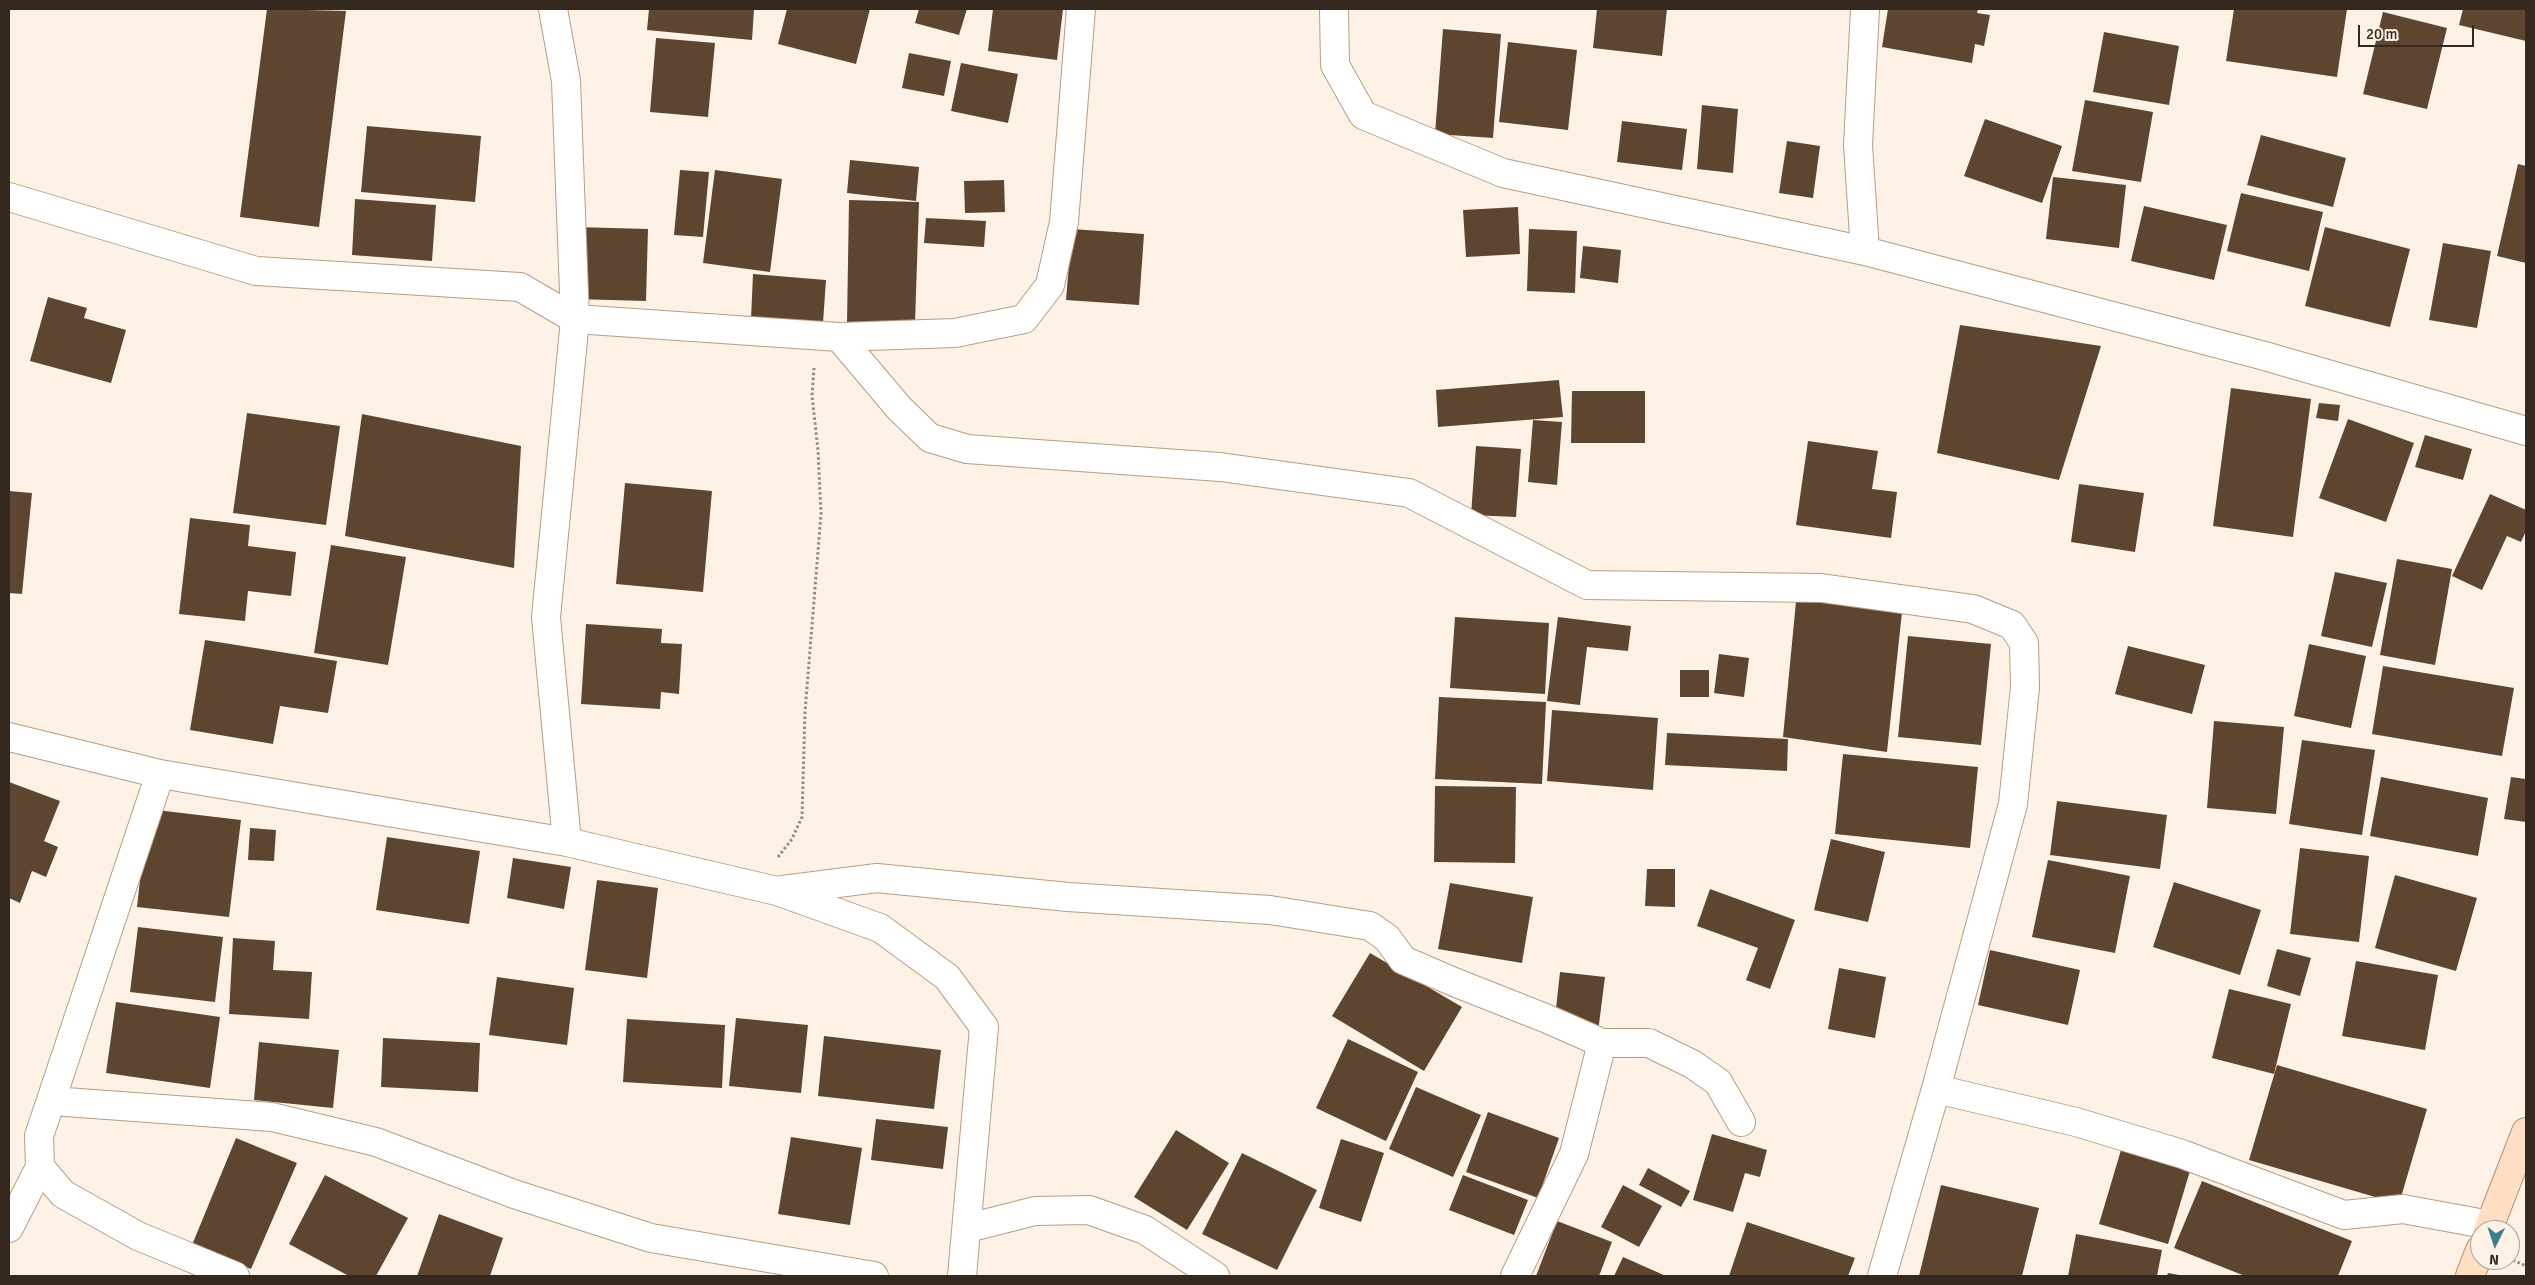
<!DOCTYPE html>
<style>
body{margin:0}
#map{position:relative;width:2535px;height:1285px;overflow:hidden;background:#fef2e7;font-family:Signika,sans-serif}
canvas{display:block}
.frame{position:absolute;inset:0;border:10px solid #35291f;pointer-events:none}
.north{position:absolute;left:2470px;top:1220px;width:50px;height:50px;box-sizing:border-box;background:#fef2e7;border:1px solid #aea297;border-radius:50%;rotate:184deg;font-size:14px;font-weight:700;line-height:20px;text-align:center;color:#35291f}
.north::after{content:'';display:block;margin:auto;width:18px;height:22px;background:#3a7f8d;clip-path:polygon(50% 0,100% 100%,50% 72%,0 100%)}
.scale{position:absolute;left:2358px;top:25px;width:116px;height:22px;box-sizing:border-box;border:2px solid #35291f;border-top:0;padding-left:6px;font-size:15px;line-height:18px;white-space:nowrap;color:#35291f;-webkit-text-stroke:4px #fef2e7;paint-order:stroke}
</style>
<div id="map">
<canvas width="2535" height="1285"></canvas>
<div class="frame"></div>
<div class="north">N</div>
<div class="scale">20 m</div>
</div>
<script>
const ctx = document.querySelector('canvas').getContext('2d');
ctx.lineJoin = 'round';
function fillPath(path, color) {
  ctx.fillStyle = color;
  ctx.fill(path, 'evenodd');
}
function shape(rows) {
  const path = new Path2D();
  for (const r of rows) {
    path.moveTo(r[0], r[1]);
    for (let i = 2; i < r.length; i += 2) path.lineTo(r[i], r[i + 1]);
  }
  return path;
}
function trace(path, color, width, dash) {
  ctx.strokeStyle = color;
  ctx.lineWidth = width;
  ctx.lineCap = dash ? 'butt' : 'round';
  ctx.setLineDash(dash || []);
  ctx.stroke(path);
}
fillPath(shape([
 [267,9,346,11,319,227,240,217],
 [649,9,754,9,752,40,647,30],
 [787,9,870,9,856,64,778,44],
 [919,9,967,9,959,35,915,23],
 [993,9,1063,9,1057,60,988,51],
 [1597,9,1667,9,1662,56,1593,48],
 [1888,9,1978,9,1977,13,1990,15,1984,46,1975,44,1972,63,1882,47],
 [2234,9,2347,9,2337,77,2226,61],
 [2463,9,2526,9,2526,41,2459,25],
 [2383,12,2447,28,2427,109,2363,94],
 [1443,29,1501,34,1493,138,1435,134],
 [2104,32,2179,46,2169,105,2093,92],
 [656,38,715,43,708,117,650,112],
 [1508,42,1577,50,1568,130,1499,122],
 [909,53,951,61,944,96,902,88],
 [961,63,1018,74,1008,123,951,111],
 [2085,100,2153,112,2141,182,2072,171],
 [1702,105,1738,109,1733,173,1697,169],
 [1985,119,2062,146,2042,203,1964,176],
 [1622,121,1687,129,1682,170,1617,162],
 [367,126,481,136,475,202,361,192],
 [2261,135,2346,158,2333,207,2247,185],
 [1787,141,1820,146,1813,198,1779,193],
 [850,160,919,167,916,201,847,193],
 [2518,164,2526,166,2526,263,2497,256],
 [680,170,709,172,703,237,674,235],
 [715,170,782,179,770,272,703,263],
 [2053,177,2126,185,2119,248,2046,239],
 [1004,180,1005,212,965,213,964,181],
 [2241,193,2323,212,2309,271,2227,251],
 [355,199,436,205,432,261,352,255],
 [849,200,919,202,915,324,847,323],
 [2144,206,2227,225,2214,280,2131,261],
 [1518,207,1520,254,1466,257,1463,210],
 [926,218,986,221,984,247,924,243],
 [575,227,648,229,646,301,574,299],
 [2325,227,2410,249,2390,327,2305,306],
 [1072,229,1144,234,1139,305,1066,300],
 [1529,229,1577,231,1575,293,1527,291],
 [2443,243,2491,251,2477,328,2429,320],
 [1583,246,1621,250,1618,283,1580,278],
 [753,274,826,280,823,323,751,319],
 [48,297,87,308,84,318,126,330,111,383,30,361],
 [1960,325,2101,346,2059,480,1937,453],
 [1559,380,1563,417,1438,427,1436,390],
 [2231,388,2311,399,2293,537,2213,526],
 [1572,391,1645,391,1645,443,1571,443],
 [2319,403,2340,405,2338,421,2316,418],
 [247,413,340,426,326,525,233,513],
 [362,414,521,446,514,568,345,536],
 [2348,419,2414,443,2386,522,2319,498],
 [1533,420,1562,422,1557,485,1528,482],
 [2425,435,2472,449,2463,480,2415,467],
 [1808,441,1878,451,1872,489,1897,492,1891,538,1796,525],
 [1476,446,1521,449,1516,517,1471,515],
 [625,483,712,491,703,592,616,584],
 [2079,484,2144,493,2135,552,2071,542],
 [9,491,32,493,22,594,9,593],
 [2490,494,2526,510,2526,531,2521,542,2507,536,2482,590,2452,576],
 [190,518,250,525,248,546,296,552,291,596,248,591,245,621,179,614],
 [331,545,406,557,388,665,314,653],
 [2397,559,2452,569,2435,665,2380,655],
 [2335,572,2387,583,2372,647,2321,636],
 [1797,591,1903,603,1887,752,1783,737],
 [1455,617,1549,623,1545,694,1450,688],
 [1558,617,1631,626,1628,651,1587,647,1580,705,1547,701],
 [586,624,662,629,661,643,682,644,679,694,661,692,660,709,581,704],
 [1908,636,1991,644,1981,745,1898,737],
 [205,640,337,661,328,713,280,706,273,744,190,730],
 [2309,644,2366,656,2351,728,2294,716],
 [2128,646,2205,665,2192,714,2115,694],
 [1719,654,1749,658,1744,697,1714,693],
 [2383,666,2514,688,2502,756,2372,734],
 [1680,670,1709,670,1709,697,1680,697],
 [1439,697,1546,702,1542,784,1435,779],
 [1552,710,1658,718,1653,790,1547,781],
 [2214,721,2284,727,2276,814,2207,808],
 [1667,733,1788,739,1787,771,1665,765],
 [2302,740,2375,750,2362,835,2289,824],
 [1843,754,1978,767,1970,848,1835,834],
 [2381,777,2488,798,2478,856,2370,836],
 [2511,777,2526,779,2526,822,2504,819],
 [9,782,60,801,44,841,58,847,46,877,32,871,20,903,9,898],
 [1435,786,1516,787,1515,863,1434,862],
 [2057,801,2167,815,2160,869,2050,855],
 [148,809,241,820,229,917,137,907],
 [250,828,276,830,274,861,248,860],
 [387,837,480,851,469,924,376,910],
 [1831,839,1885,852,1868,922,1814,910],
 [2300,848,2369,856,2359,942,2290,934],
 [513,858,571,867,564,909,507,898],
 [2048,860,2130,876,2115,953,2032,937],
 [1647,869,1675,869,1675,907,1645,906],
 [2395,875,2477,898,2456,971,2375,948],
 [597,880,658,888,647,978,585,970],
 [2174,882,2261,910,2240,975,2153,947],
 [1450,883,1533,897,1522,963,1438,949],
 [1710,889,1795,920,1770,989,1746,980,1758,948,1697,926],
 [138,927,223,937,215,1002,130,992],
 [233,938,275,941,273,970,312,972,309,1019,229,1014],
 [2277,949,2311,958,2300,996,2267,986],
 [1990,950,2080,970,2068,1025,1978,1005],
 [1370,953,1462,1007,1424,1071,1332,1016],
 [2356,961,2438,975,2425,1050,2342,1036],
 [1839,968,1886,977,1875,1038,1828,1029],
 [1560,972,1605,977,1598,1032,1554,1027],
 [497,977,574,988,567,1045,489,1035],
 [2229,989,2291,1004,2274,1074,2212,1058],
 [116,1002,220,1017,210,1088,106,1073],
 [736,1018,808,1025,801,1093,729,1086],
 [627,1019,725,1025,722,1088,623,1082],
 [824,1036,941,1050,934,1109,818,1096],
 [383,1038,480,1043,478,1092,381,1087],
 [1348,1039,1418,1072,1386,1141,1316,1108],
 [259,1042,339,1050,333,1108,254,1100],
 [2277,1065,2427,1109,2399,1204,2249,1160],
 [1416,1087,1481,1115,1453,1177,1389,1149],
 [1488,1112,1559,1138,1538,1198,1466,1172],
 [876,1119,948,1127,943,1169,871,1160],
 [1176,1130,1229,1163,1187,1230,1134,1197],
 [1712,1134,1767,1150,1760,1177,1745,1173,1733,1212,1693,1200],
 [791,1137,862,1148,850,1225,778,1214],
 [236,1138,297,1163,251,1269,192,1245],
 [1341,1139,1384,1153,1361,1222,1319,1208],
 [2121,1150,2190,1171,2168,1244,2099,1224],
 [1242,1153,1317,1190,1277,1270,1202,1234],
 [1648,1168,1690,1191,1681,1207,1639,1185],
 [325,1175,408,1218,376,1276,349,1276,289,1244],
 [1463,1175,1528,1200,1514,1235,1449,1210],
 [2202,1181,2352,1241,2338,1276,2245,1276,2174,1248],
 [1623,1185,1662,1206,1639,1247,1601,1227],
 [1941,1185,2039,1208,2022,1276,1919,1276],
 [439,1214,503,1238,490,1276,417,1276],
 [1557,1221,1612,1242,1599,1276,1536,1276],
 [1747,1222,1855,1258,1848,1276,1729,1276],
 [2076,1234,2162,1250,2157,1276,2068,1276],
 [1623,1257,1666,1276,1614,1276],
 [2168,1273,2179,1275,2179,1276,2167,1276]
]), '#5e452f');
const minor = shape([
 [553,9,566,81,575,319,546,617,567,842],
 [1334,9,1335,65,1363,115,1503,173,1865,251,2261,355,2526,431],
 [1865,9,1858,145,1865,251],
 [9,197,256,271,520,287,575,319,839,337,955,333,1024,319,1050,285,1064,222,1081,9],
 [839,337,899,408,930,438,967,449,1220,467,1409,493,1587,585,1821,588,1973,609,2012,625,2024,643,2025,687,2013,804,1936,1089,2076,1122,2182,1154,2344,1215,2403,1209,2490,1225],
 [9,737,160,774,567,842,777,891,880,928,947,977,984,1027,962,1276],
 [160,774,39,1136,40,1167,63,1194,138,1236,235,1276],
 [783,890,877,878,1068,897,1270,910,1370,926,1387,938,1403,960,1454,982,1545,1018,1602,1043,1649,1043,1692,1064,1718,1082,1741,1122],
 [52,1101,272,1117,376,1142,514,1194,651,1238,874,1276],
 [9,1228,40,1167],
 [968,1228,1035,1211,1089,1210,1145,1230,1215,1276],
 [1515,1276,1574,1154,1602,1043],
 [1882,1276,1936,1089]
]);
const major = shape([
 [2488,1230,2526,1132],
 [2470,1276,2480,1250]
]);
trace(minor, '#b99c83', 30);
trace(major, '#b89270', 30);
trace(shape([
 [778,857,792,839,802,817,805,712,821,514,818,450,812,396,814,368],
 [2513,1260,2526,1266]
]), '#968a7f', 3, [2.5, 2.5]);
trace(minor, '#fff', 28);
trace(major, '#ffdfc4', 28);
</script>
